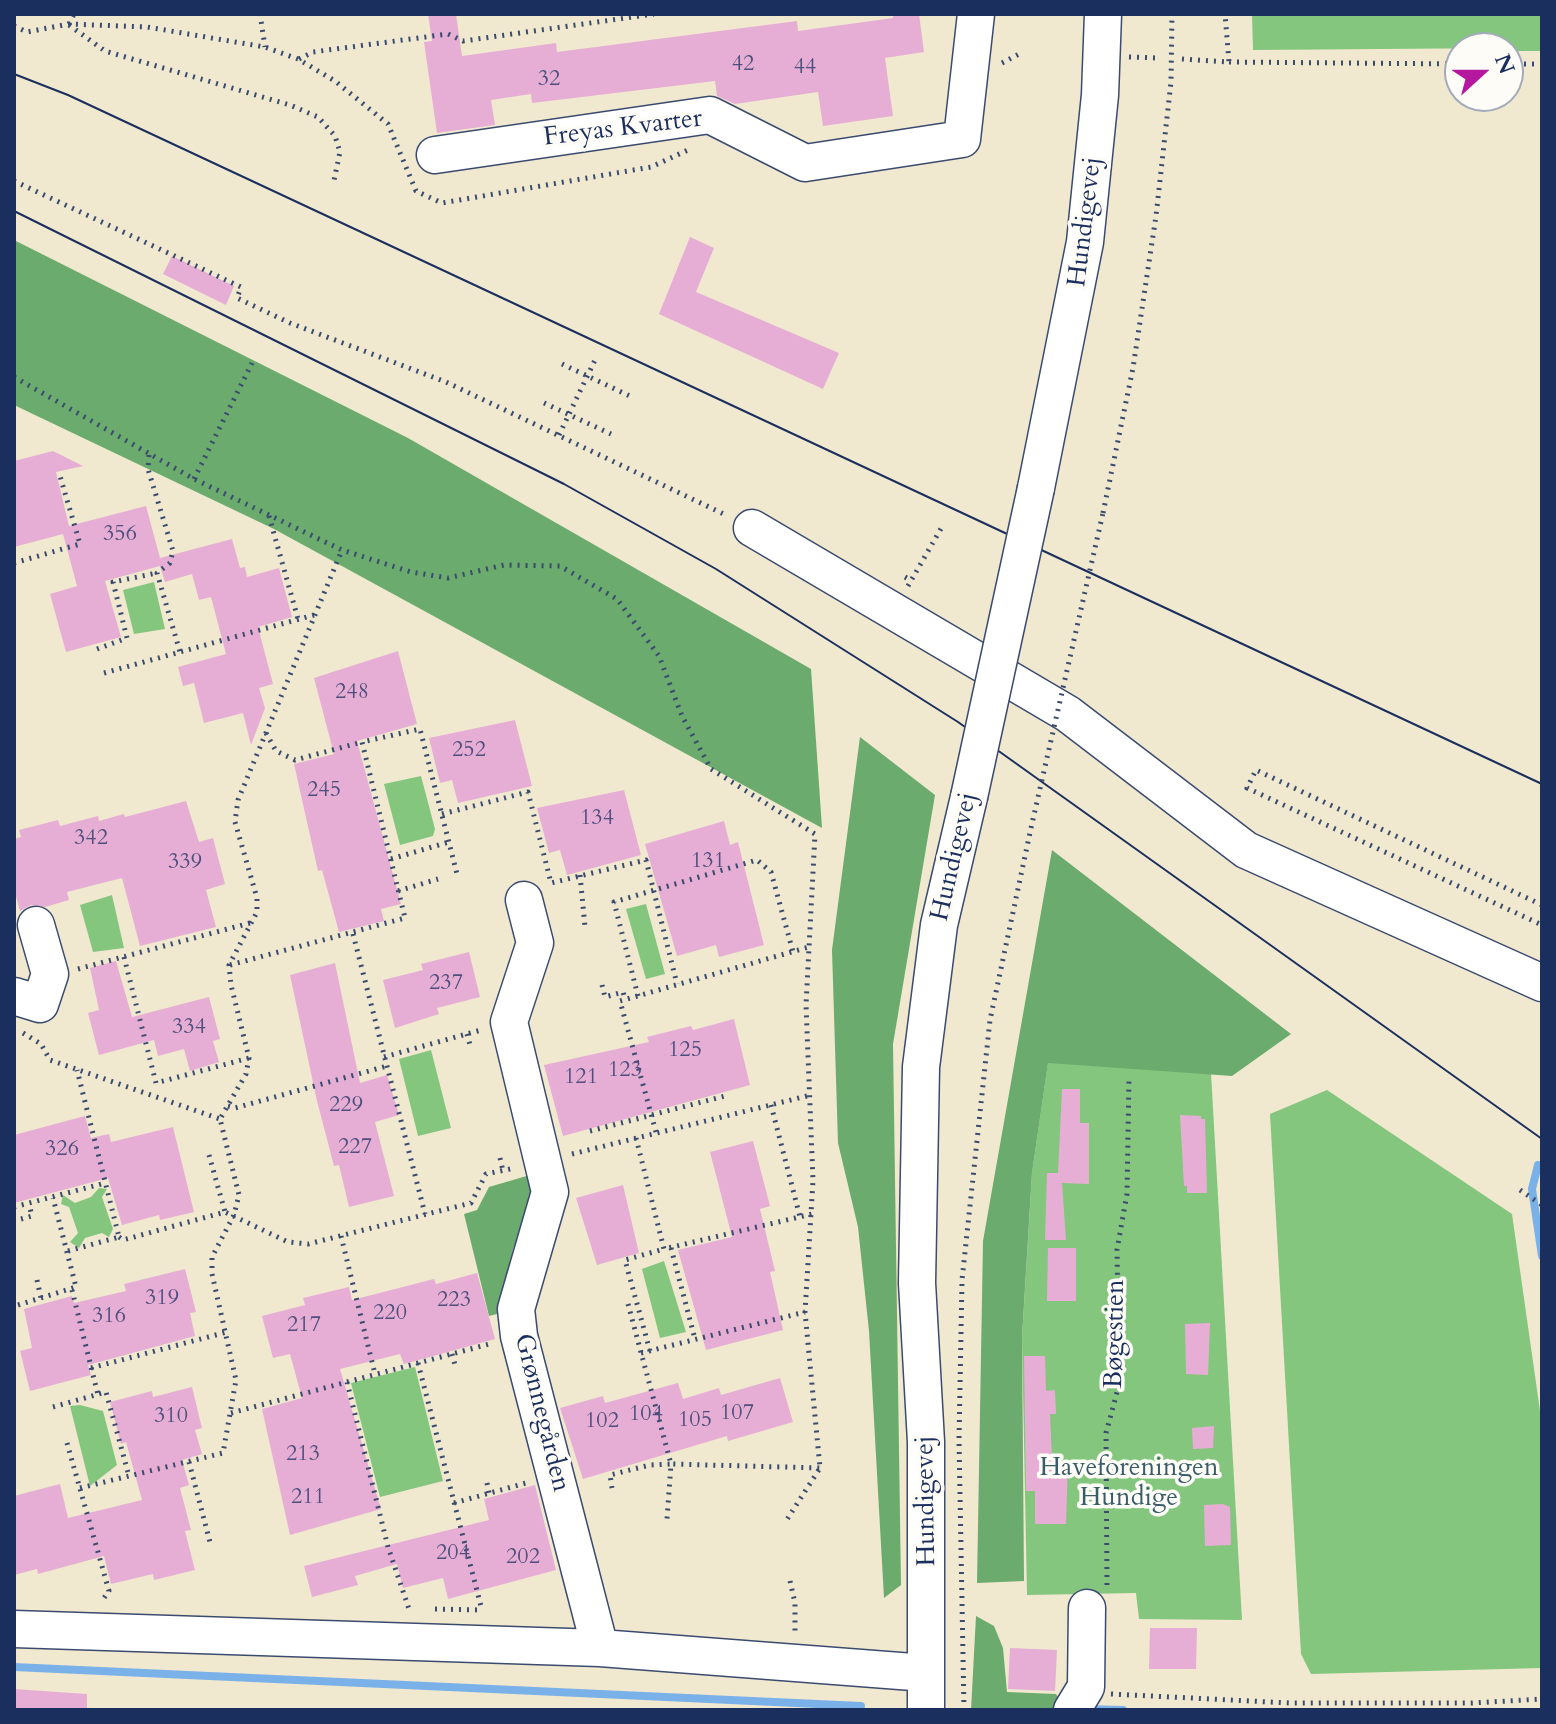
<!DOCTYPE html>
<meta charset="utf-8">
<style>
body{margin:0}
#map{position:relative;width:1556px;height:1724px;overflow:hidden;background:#f0e9d0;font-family:Cardo,serif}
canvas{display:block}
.frame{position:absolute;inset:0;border:16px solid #1b2f5e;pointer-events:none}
.north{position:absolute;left:1444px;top:32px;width:80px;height:80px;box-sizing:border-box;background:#fdfcf7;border:2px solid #a3aaba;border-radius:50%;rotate:69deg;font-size:22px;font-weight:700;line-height:32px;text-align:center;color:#1b2f5e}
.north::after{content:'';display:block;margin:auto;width:28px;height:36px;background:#b5179e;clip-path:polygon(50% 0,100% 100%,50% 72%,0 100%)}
</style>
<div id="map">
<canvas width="1556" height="1724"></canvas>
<div class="frame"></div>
<div class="north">N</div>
</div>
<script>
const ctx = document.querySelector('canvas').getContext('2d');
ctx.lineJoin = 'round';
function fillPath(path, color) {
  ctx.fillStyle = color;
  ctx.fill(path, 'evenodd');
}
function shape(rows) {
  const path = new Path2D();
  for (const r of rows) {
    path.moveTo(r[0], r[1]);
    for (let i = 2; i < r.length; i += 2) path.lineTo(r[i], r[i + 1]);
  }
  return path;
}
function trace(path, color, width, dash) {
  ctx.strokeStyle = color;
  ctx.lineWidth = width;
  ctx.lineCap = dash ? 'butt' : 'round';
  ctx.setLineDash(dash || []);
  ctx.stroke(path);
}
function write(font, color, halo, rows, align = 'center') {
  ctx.font = font + ' Cardo,serif';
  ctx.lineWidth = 7;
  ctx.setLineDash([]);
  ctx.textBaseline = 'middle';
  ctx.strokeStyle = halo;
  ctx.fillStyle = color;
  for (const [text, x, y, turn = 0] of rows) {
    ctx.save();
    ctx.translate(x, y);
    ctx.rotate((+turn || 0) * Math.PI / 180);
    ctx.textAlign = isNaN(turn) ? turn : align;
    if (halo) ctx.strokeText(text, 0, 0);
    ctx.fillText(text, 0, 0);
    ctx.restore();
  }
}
fillPath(shape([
 [1252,14,1542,14,1542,51,1508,51,1508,48,1253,50],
 [154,582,165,629,134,634,123,590],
 [421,776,435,829,433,836,400,845,384,784],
 [112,895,124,948,93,952,80,905],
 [646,904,665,974,646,979,626,909],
 [431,1050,451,1128,418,1136,399,1059],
 [1048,1062,1211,1073,1242,1620,1139,1619,1136,1593,1027,1595,1022,1338,1032,1173],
 [1327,1090,1512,1214,1542,1425,1542,1668,1311,1674,1301,1654,1270,1114],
 [99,1188,107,1189,102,1197,113,1229,109,1237,102,1233,85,1238,79,1248,70,1242,78,1233,69,1207,61,1204,63,1195,75,1203,91,1197],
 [664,1261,686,1332,660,1338,642,1269],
 [415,1367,443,1481,380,1497,351,1383],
 [80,1405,103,1411,117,1465,90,1486,70,1406]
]), '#84c67e');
fillPath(shape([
 [14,240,408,438,811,669,822,828,274,529,14,405],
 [860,737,935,795,893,1044,901,1585,884,1598,869,1331,858,1227,838,1143,832,950],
 [1052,850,1291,1034,1232,1076,1048,1063,1032,1173,1022,1337,1024,1581,977,1583,983,1241],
 [530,1175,532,1201,513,1249,501,1313,489,1316,464,1214,477,1210,489,1187],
 [976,1616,994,1626,1003,1648,1007,1692,1056,1694,1065,1710,971,1710]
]), '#6bab6d');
trace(shape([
 [1538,1165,1532,1189,1542,1256],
 [14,1667,861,1706],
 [1083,1709,1123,1710]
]), '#7bb1e9', 8);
fillPath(shape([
 [428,14,456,14,462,56,556,43,557,52,797,21,798,31,893,18,893,14,919,14,924,52,885,58,893,116,823,126,818,92,735,104,717,96,715,81,532,103,531,94,491,100,495,125,437,133,424,42,432,41],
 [690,237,714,248,696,292,839,353,823,389,659,314],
 [172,256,234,286,226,305,163,274],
 [53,451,83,466,56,472,69,526,146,506,160,558,232,539,240,568,245,567,247,577,279,568,292,617,258,627,273,684,259,688,265,708,251,745,243,713,204,723,194,683,183,686,178,667,226,654,211,597,199,600,192,574,165,582,160,566,105,581,121,637,66,652,50,594,77,586,63,534,14,547,14,461],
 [398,651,417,724,357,741,401,904,381,909,384,921,339,932,322,870,318,871,294,764,334,754,314,678],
 [515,720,532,786,458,803,452,780,440,783,429,738],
 [624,790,641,855,567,875,560,850,549,853,537,808],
 [186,801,199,842,213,838,225,884,206,890,216,927,140,946,122,878,67,892,69,900,45,907,31,905,20,911,14,889,14,839,21,837,19,830,58,820,60,826,98,816,99,821,124,814,125,817],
 [724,821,730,845,738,842,764,945,719,957,716,945,677,956,645,844],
 [469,952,480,997,437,1008,439,1014,395,1028,383,980,423,970,421,964],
 [116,961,132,1017,209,997,220,1039,213,1041,219,1062,190,1071,184,1049,158,1056,154,1040,99,1055,88,1013,99,1010,90,968],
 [335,963,360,1083,387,1075,399,1115,375,1122,394,1196,349,1207,339,1165,334,1166,317,1101,290,975],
 [734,1019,750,1085,563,1136,544,1065,649,1042,647,1037,691,1026,693,1030],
 [1062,1089,1080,1089,1080,1123,1089,1123,1089,1184,1062,1183,1066,1240,1045,1240,1047,1173,1058,1173],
 [1180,1115,1201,1116,1201,1119,1205,1119,1207,1193,1187,1193,1187,1186,1184,1186],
 [85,1116,91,1138,109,1134,111,1142,173,1127,194,1212,160,1220,159,1215,122,1225,108,1178,14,1203,14,1135],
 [753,1141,770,1206,760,1209,775,1271,770,1272,783,1330,706,1350,678,1250,732,1237,710,1152],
 [623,1185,639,1253,597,1265,576,1198],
 [1048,1248,1076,1248,1076,1301,1047,1301],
 [185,1269,196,1312,190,1313,195,1336,88,1365,91,1375,30,1391,20,1351,32,1348,24,1309,72,1296,74,1303,126,1291,124,1284],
 [477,1273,495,1339,404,1364,400,1354,340,1369,381,1509,290,1535,262,1409,302,1398,290,1354,273,1358,262,1316,305,1305,303,1298,349,1287,352,1300,434,1279,436,1284],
 [1210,1323,1208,1375,1186,1374,1185,1324],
 [1024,1356,1045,1356,1046,1391,1055,1390,1056,1414,1050,1414,1052,1461,1068,1462,1066,1524,1035,1524,1035,1491,1026,1491],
 [780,1378,793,1422,728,1441,727,1436,583,1479,560,1408,603,1396,605,1403,678,1383,683,1399,719,1388,721,1395],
 [192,1387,202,1428,195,1430,202,1454,182,1460,189,1485,180,1488,191,1530,185,1531,195,1570,154,1580,153,1574,111,1584,104,1556,38,1574,37,1569,14,1575,14,1496,60,1484,68,1518,142,1500,126,1442,121,1444,110,1402,152,1391,153,1397],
 [1214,1426,1213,1448,1193,1449,1192,1428],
 [535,1485,556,1570,448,1599,443,1578,403,1588,397,1564,355,1576,358,1585,312,1597,304,1566,489,1520,484,1499],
 [1223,1504,1230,1507,1231,1545,1205,1546,1204,1505],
 [1150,1628,1197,1628,1196,1669,1149,1669],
 [1010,1648,1057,1650,1055,1691,1008,1689],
 [14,1689,87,1694,87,1710,14,1710]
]), '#e7aed5');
const minor = shape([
 [435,155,710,115,805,163,962,139,976,14],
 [1036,488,1085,242,1100,95,1103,14],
 [752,528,1068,714,1246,850,1542,983],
 [524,900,535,943,509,1022,550,1192,516,1309,519,1336,600,1648],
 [14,996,40,1004,50,974,36,925],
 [14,1629,600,1648,926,1673],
 [926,1710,926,1442,917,1283,921,1067,939,925,969,797],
 [1072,1710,1086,1687,1087,1608]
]);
trace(minor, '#3b4b6f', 39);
trace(shape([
 [260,14,265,47],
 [69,24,74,14],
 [69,25,105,51,290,105,318,117,335,136,340,152,333,185],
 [14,26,27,32,69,24,147,27,265,47,298,59,335,81,388,124,416,191,442,203,651,167,688,150],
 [1129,57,1158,58],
 [299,59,313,52,448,34,463,41,654,14],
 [1182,59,1229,62,1225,14],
 [1229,62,1460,64],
 [1002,63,1023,52],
 [1508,64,1542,64],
 [14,181,241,287,237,298,290,323,446,382,728,516],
 [562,364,632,397],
 [14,377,194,479,342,550,411,572,448,578,504,565,560,566,617,599,659,656,682,716,711,769,815,834,806,1005,813,1181,805,1312,820,1468,786,1521],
 [544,403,611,434],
 [559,435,595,360],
 [149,455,148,469,173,551,170,563,157,573,180,652],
 [194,479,252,363],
 [1103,513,1133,368,1156,216,1171,82,1172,14],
 [269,516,298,619],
 [14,563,80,544,60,476],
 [905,577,912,581],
 [908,586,943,525],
 [97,649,127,638,113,582,157,573],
 [104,673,314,615],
 [266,733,276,751,295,760,362,742],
 [442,814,528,792,551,883,646,860,677,984],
 [391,859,449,842],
 [580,875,585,927],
 [398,891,438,879],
 [1542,905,1256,770,1247,788,1542,925],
 [353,934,425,1214],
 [124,957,156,1083,249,1058],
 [230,965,405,918,362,742,420,729,457,874],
 [78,969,250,923],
 [602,985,605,997,623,992,625,999],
 [638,996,614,902,757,860,771,872,793,952],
 [23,1033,41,1044,50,1060,220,1119],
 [467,1034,470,1045],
 [384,1057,481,1030],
 [771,1105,800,1217],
 [228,1106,235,1108,387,1066],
 [590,1131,729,1095],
 [656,1132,620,1001,809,947],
 [636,1138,664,1249,812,1214],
 [572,1154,807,1096],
 [209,1155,225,1212],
 [500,1158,503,1171],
 [1520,1190,1542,1205],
 [14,1207,105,1183],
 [21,1219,32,1216,29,1204],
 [341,1236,375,1374],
 [119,1237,123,1240,225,1212,288,1242,308,1244,471,1203,486,1174,515,1168],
 [671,1248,695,1339],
 [68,1251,119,1237,77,1070],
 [37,1280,41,1298],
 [72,1290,98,1395],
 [628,1304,671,1464,820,1468],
 [18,1305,76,1287,53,1198],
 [650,1351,625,1260,664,1249],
 [641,1353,805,1312],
 [452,1354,455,1365],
 [418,1363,482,1610],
 [91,1368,227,1332],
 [347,1382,388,1547,409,1609],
 [53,1407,106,1392,129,1476],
 [231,1413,493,1343],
 [67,1443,109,1591,101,1602],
 [189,1462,211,1546],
 [487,1483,489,1493],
 [80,1488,223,1453,236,1380,212,1274,212,1257,234,1215,239,1195,220,1119,246,1074,249,1058,231,985,229,965,257,912,257,898,235,822,238,800,342,550],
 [612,1488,610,1475,650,1465,671,1464,667,1519],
 [454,1503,526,1483],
 [790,1581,795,1603,795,1635],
 [1107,1585,1106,1433,1119,1385,1117,1250,1127,1194,1129,1077],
 [435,1609,482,1610],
 [1111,1694,1290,1703,1472,1703,1542,1699],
 [964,1710,959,1440,962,1280,990,1020,1031,828]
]), '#3b4b6f', 5, [2, 6]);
trace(minor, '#fff', 36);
trace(shape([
 [14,74,68,95,1542,784],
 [14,211,564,484,716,569,958,722,1542,1139]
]), '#1b2f5e', 2);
const minorBridge = shape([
 [969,797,1036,488]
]);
trace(minorBridge, '#3b4b6f', 39, []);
trace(shape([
 [1031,828,1103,513]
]), '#3b4b6f', 5, [2, 6]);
trace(minorBridge, '#fff', 36);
write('22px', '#4e4f7c', null, [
 ["42",743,65],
 ["44",805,68],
 ["32",549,80],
 ["356",120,535],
 ["248",352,693],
 ["252",469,751],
 ["245",324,791],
 ["134",597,819],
 ["342",91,839],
 ["131",708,862],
 ["339",185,863],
 ["237",446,984],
 ["334",189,1028],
 ["125",685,1051],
 ["123",625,1071],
 ["121",581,1078],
 ["229",346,1106],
 ["227",355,1148],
 ["326",62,1150],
 ["319",162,1299],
 ["223",454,1301],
 ["220",390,1314],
 ["316",109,1317],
 ["217",304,1326],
 ["107",737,1414],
 ["104",646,1415],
 ["310",171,1417],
 ["105",695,1421],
 ["102",602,1422],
 ["213",303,1455],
 ["211",308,1498],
 ["204",453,1554],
 ["202",523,1558]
]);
write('26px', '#1b2f5e', '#fdfcf7', [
 ["Freyas Kvarter",623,129,-7],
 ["Hundigevej",1086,222,-83],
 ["Hundigevej",955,857,-77],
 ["Bøgestien",1116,1334,-89],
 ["Grønnegården",541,1413,76],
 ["Hundigevej",927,1501,-91]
]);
write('26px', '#3a5c68', '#fdfcf7', [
 ["Haveforeningen",1129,1469],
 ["Hundige",1129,1499]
]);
</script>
